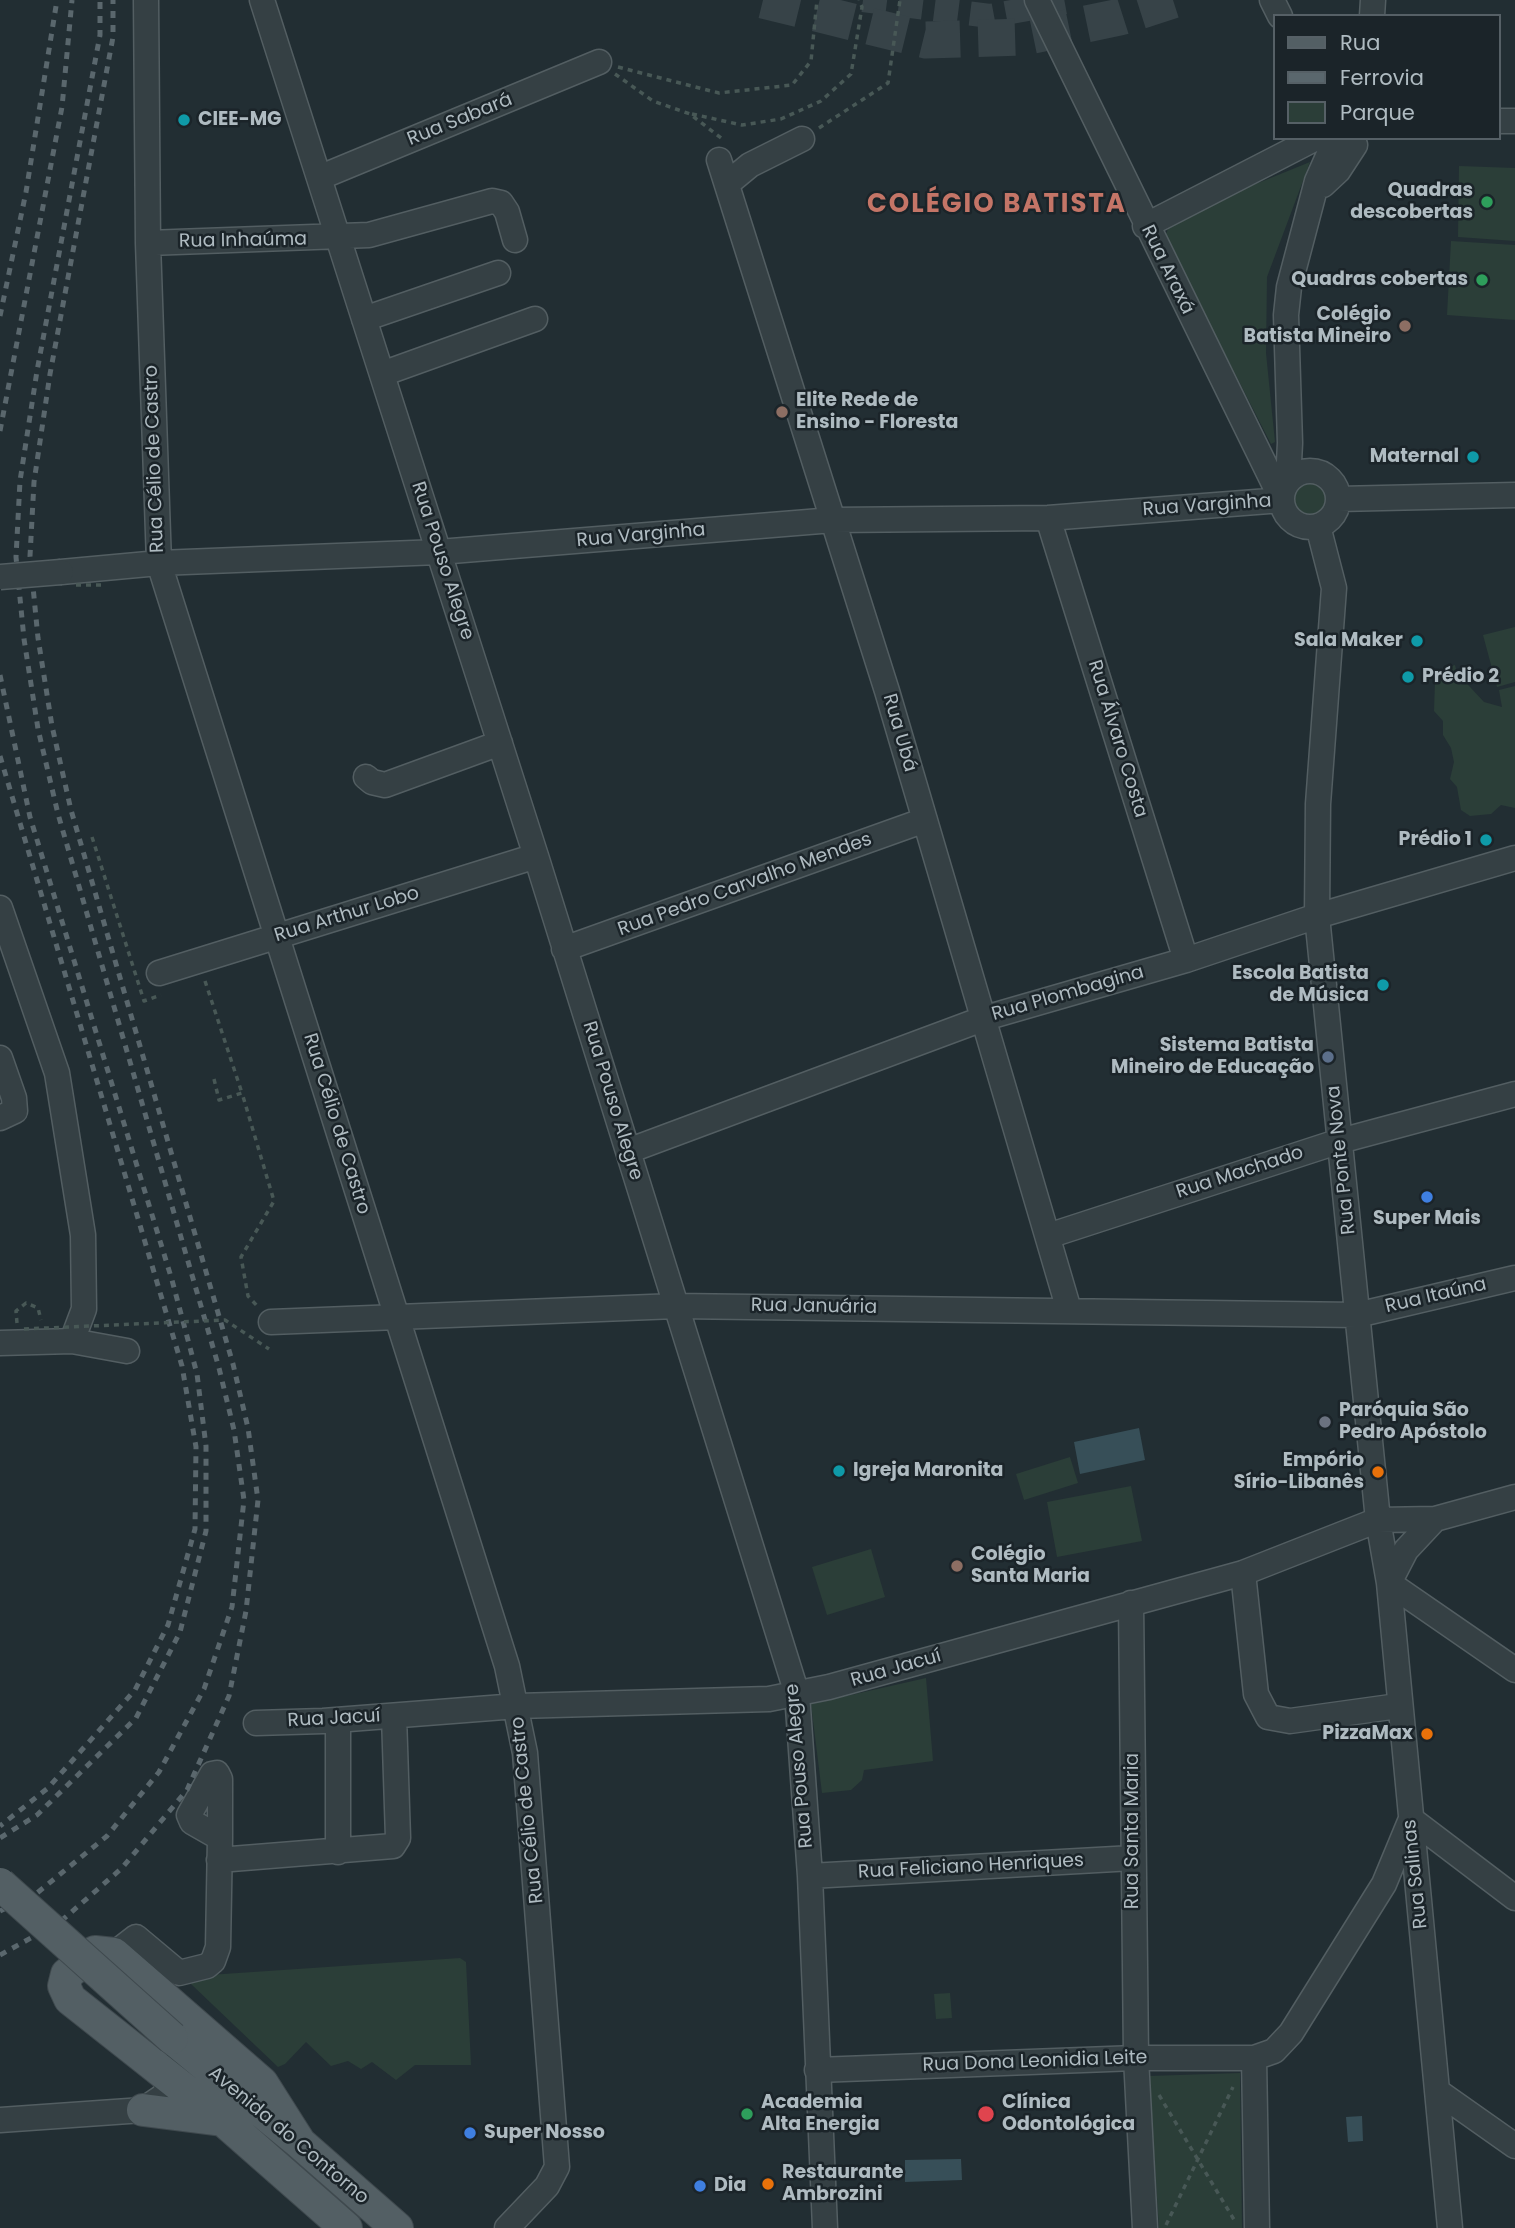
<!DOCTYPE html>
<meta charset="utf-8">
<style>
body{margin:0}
#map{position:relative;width:1515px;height:2228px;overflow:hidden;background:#222e33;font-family:Poppins,sans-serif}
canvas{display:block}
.legend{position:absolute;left:1273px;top:14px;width:228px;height:126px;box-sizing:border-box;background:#1b2429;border:2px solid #566066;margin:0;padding:9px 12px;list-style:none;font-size:21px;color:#afbbc1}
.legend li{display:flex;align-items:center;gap:14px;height:35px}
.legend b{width:35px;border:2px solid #566066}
</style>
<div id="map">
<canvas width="1515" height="2228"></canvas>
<ul class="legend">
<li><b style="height:9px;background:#535f64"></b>Rua</li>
<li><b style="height:9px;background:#5a676d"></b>Ferrovia</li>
<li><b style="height:19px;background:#2b3e38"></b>Parque</li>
</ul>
</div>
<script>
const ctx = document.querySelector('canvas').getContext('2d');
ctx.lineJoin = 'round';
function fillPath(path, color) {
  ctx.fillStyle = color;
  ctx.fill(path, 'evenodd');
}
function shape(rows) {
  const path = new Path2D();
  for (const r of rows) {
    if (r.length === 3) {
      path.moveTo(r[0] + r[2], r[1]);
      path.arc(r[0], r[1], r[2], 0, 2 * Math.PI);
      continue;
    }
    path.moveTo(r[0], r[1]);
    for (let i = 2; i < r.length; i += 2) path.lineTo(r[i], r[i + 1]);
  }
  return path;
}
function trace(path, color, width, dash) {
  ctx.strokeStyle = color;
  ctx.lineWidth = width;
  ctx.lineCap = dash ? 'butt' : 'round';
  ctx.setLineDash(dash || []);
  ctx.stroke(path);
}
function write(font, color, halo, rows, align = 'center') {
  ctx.font = font + ' Poppins,sans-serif';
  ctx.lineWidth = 5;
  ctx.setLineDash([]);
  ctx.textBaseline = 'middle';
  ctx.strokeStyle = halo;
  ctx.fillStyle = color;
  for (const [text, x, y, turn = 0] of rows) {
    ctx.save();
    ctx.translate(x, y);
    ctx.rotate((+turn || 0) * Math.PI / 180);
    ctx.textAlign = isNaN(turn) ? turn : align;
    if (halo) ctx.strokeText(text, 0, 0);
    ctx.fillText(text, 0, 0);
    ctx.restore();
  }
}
fillPath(shape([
 [1310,162,1267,277,1266,353,1275,442,1271,444,1165,237,1172,218],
 [1459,166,1515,168,1515,241,1458,237],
 [1451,241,1515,245,1515,320,1447,315],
 [1310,499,21],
 [1515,627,1515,682,1497,687,1483,635],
 [1455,665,1457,673,1484,702,1502,707,1499,690,1515,686,1515,808,1501,805,1491,814,1470,816,1461,810,1457,787,1450,779,1454,762,1451,748,1443,735,1443,721,1434,711,1435,681,1445,668],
 [1070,1457,1078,1483,1024,1500,1016,1474],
 [1131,1486,1142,1541,1057,1557,1047,1502],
 [871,1549,885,1597,827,1615,812,1567],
 [926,1678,933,1761,864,1770,862,1780,851,1790,822,1793,811,1704],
 [460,1958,466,1962,471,2065,415,2065,396,2080,372,2062,361,2069,348,2061,331,2066,306,2042,285,2064,278,2067,191,1984,194,1976],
 [950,1993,952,2018,936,2019,934,1994],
 [1240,2073,1242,2228,1159,2228,1149,2076]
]), '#2b3e38');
fillPath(shape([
 [1139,1428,1145,1460,1080,1474,1074,1442],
 [1362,2116,1363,2141,1348,2142,1346,2117],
 [961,2159,962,2180,905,2182,905,2160]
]), '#374f58');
trace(shape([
 [863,0,990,16,1076,0]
]), '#374348', 24, [24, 12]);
trace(shape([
 [763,0,926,40,1024,37,1120,17,1173,0]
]), '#374348', 37, [37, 18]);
const minor = shape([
 [146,0,148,243,159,563,507,1666,525,1753,557,2167,547,2186,507,2228],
 [262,0,536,856,797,1694,810,1876,825,2228],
 [1272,0,1280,16],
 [1372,16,1373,0],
 [1499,121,1515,121],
 [719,160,887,691,1069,1310],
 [321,177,599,62],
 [727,184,750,165,802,139],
 [1323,185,1338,171,1355,145],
 [1145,226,1316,138],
 [148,243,369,235,492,201,501,203,507,212,515,240],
 [364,319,498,273],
 [382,374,535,319],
 [1310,499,28],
 [1288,481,1290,443,1286,315,1289,287,1317,181,1333,145],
 [1338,499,1515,495],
 [1048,518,1186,960],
 [1318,526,1334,588,1318,804,1317,916,1378,1520,1389,1583,1450,2228],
 [61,572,159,563,439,552,833,520,1048,518,1282,500,1037,0],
 [366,777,372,782,385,785,500,743],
 [0,908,57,1073,83,1235,84,1309,72,1341],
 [564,949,925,820],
 [159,973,536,856],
 [0,1058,14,1098,15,1111,0,1118],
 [628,1151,985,1018,1186,960,1317,916,1515,858],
 [1048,1236,1340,1141,1515,1094],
 [271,1322,676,1306,1357,1315,1515,1278],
 [0,1343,72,1341,127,1351],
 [1243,1573,1256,1694,1268,1717,1290,1721,1398,1706],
 [1389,1583,1515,1670],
 [1389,1583,1406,1550,1435,1519],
 [1131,1603,1136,2058,1145,2228],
 [256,1723,323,1721,517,1706,769,1699,829,1687,1243,1573,1378,1520,1435,1519,1515,1497],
 [338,1852,338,1720],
 [219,1860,393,1846,398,1838,394,1716],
 [810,1876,1133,1858],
 [114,1954,136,1937,179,1973,207,1966,213,1961,218,1947,220,1838,220,1779,217,1773,212,1774,189,1815,192,1822,220,1838],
 [1254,2058,1257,2228],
 [817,2070,1136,2058,1254,2058,1274,2051,1291,2033,1384,1884,1411,1819,1515,1898],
 [1437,2091,1515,2146],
 [0,2120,143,2110,162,2097,173,2082,180,2064,178,2044]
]);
const major = shape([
 [172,2038,300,2143,397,2228],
 [143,2110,222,2120],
 [300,2143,262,2083,114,1954,95,1952,67,1974,64,1986,70,1999,223,2120,346,2228]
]);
trace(minor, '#535e62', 27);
trace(major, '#3f494e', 34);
trace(shape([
 [618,67,719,93,792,85,811,61,817,0],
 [615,74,653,101,690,114,721,138],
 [692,114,742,125,781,119,821,101,851,74,862,7,859,0],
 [819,128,888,83,900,0],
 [92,837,144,1001,161,995],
 [205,981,242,1093],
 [214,1079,219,1100,242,1093,274,1201,241,1257,248,1296,259,1308],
 [17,1323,16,1311,26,1303,38,1308,41,1320],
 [1159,2095,1236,2223],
 [1166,2225,1233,2087]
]), '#485856', 3.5, [5, 5]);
trace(minor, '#354044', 24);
trace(major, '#535f64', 32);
trace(shape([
 [0,316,26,192,57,0],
 [0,431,62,107,72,0],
 [0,675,30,817,172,1280,197,1374,206,1446,206,1531,180,1632,136,1718,37,1815,0,1838],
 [0,756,182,1366,196,1447,195,1529,168,1625,135,1690,48,1788,0,1826],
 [0,1911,37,1893,107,1836,159,1772,204,1689,232,1607,244,1500,234,1430,219,1368,58,814,38,729,24,639,16,557,20,481,37,371,100,35,100,0],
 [0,1955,60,1922,122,1868,187,1790,229,1696,246,1611,258,1500,248,1428,233,1364,71,810,52,726,38,638,30,556,34,482,50,374,113,37,113,0]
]), '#5a676d', 5, [7, 7]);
const minorBridge = shape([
 [0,577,61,572]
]);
const majorBridge = shape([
 [0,1884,172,2038]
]);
trace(minorBridge, '#535e62', 27, []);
trace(majorBridge, '#3f494e', 34, []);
trace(shape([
 [76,585,104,585],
 [24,1329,225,1320,269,1349]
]), '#485856', 3.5, [5, 5]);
trace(minorBridge, '#354044', 24);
trace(majorBridge, '#535f64', 32);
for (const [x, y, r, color] of [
 [184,120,7,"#0f9aa8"],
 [1487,202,7,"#2e9e5b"],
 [1482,280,7,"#2e9e5b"],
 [1405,326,7,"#8d6e63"],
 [782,412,7,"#8d6e63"],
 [1473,457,7,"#0f9aa8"],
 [1417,641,7,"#0f9aa8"],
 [1408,677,7,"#0f9aa8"],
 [1486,840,7,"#0f9aa8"],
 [1383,985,7,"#0f9aa8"],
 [1328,1057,7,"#5c6f8a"],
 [1427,1197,7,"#3f7fe0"],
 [1325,1422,7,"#6b7280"],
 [839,1471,7,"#0f9aa8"],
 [1378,1472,7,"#e8710a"],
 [957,1566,7,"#8d6e63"],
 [1427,1734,7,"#e8710a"],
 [747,2114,7,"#2e9e5b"],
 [986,2114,9,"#e0444e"],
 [470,2133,7,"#3f7fe0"],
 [768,2184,7,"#e8710a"],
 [700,2186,7,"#3f7fe0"]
]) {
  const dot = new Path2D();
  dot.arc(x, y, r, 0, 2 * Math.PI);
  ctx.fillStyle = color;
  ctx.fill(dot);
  trace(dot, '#1b2429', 2.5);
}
write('bold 19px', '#afbbc1', '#1b2429', [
 ["CIEE-MG",198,120],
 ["Quadras",1473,191,"right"],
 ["descobertas",1473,213,"right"],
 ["Quadras cobertas",1468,280,"right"],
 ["Colégio",1391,315,"right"],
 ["Batista Mineiro",1391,337,"right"],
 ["Elite Rede de",796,401],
 ["Ensino - Floresta",796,423],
 ["Maternal",1459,457,"right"],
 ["Sala Maker",1403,641,"right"],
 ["Prédio 2",1422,677],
 ["Prédio 1",1472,840,"right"],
 ["Escola Batista",1369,974,"right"],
 ["de Música",1369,996,"right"],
 ["Sistema Batista",1314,1046,"right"],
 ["Mineiro de Educação",1314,1068,"right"],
 ["Super Mais",1427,1219,"center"],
 ["Paróquia São",1339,1411],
 ["Pedro Apóstolo",1339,1433],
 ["Empório",1364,1461,"right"],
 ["Sírio-Libanês",1364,1483,"right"],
 ["Igreja Maronita",853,1471],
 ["Colégio",971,1555],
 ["Santa Maria",971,1577],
 ["PizzaMax",1413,1734,"right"],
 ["Academia",761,2103],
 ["Alta Energia",761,2125],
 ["Clínica",1002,2103],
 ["Odontológica",1002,2125],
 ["Super Nosso",484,2133],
 ["Restaurante",782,2173],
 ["Ambrozini",782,2195],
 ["Dia",714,2186]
], 'left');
write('19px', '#afbbc1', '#1b2429', [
 ["Rua Sabará",460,120,-22],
 ["Rua Inhaúma",243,241,-1],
 ["Rua Araxá",1167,270,64],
 ["Rua Célio de Castro",155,459,-92],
 ["Rua Varginha",1207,506,-4],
 ["Rua Varginha",641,536,-5],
 ["Rua Pouso Alegre",442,561,72],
 ["Rua Ubá",899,733,74],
 ["Rua Álvaro Costa",1117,739,73],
 ["Rua Pedro Carvalho Mendes",745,885,-20],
 ["Rua Arthur Lobo",347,915,-17],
 ["Rua Plombagina",1068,994,-16],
 ["Rua Pouso Alegre",612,1101,73],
 ["Rua Célio de Castro",336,1124,73],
 ["Rua Ponte Nova",1342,1160,-96],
 ["Rua Machado",1240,1173,-18],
 ["Rua Itaúna",1436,1296,-13],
 ["Rua Januária",814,1307,1],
 ["Rua Jacuí",896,1669,-16],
 ["Rua Jacuí",334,1719,-3],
 ["Rua Pouso Alegre",800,1766,-95],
 ["Rua Célio de Castro",528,1810,-96],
 ["Rua Santa Maria",1133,1831,-90],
 ["Rua Feliciano Henriques",971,1867,-3],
 ["Rua Salinas",1416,1874,-96],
 ["Rua Dona Leonidia Leite",1035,2062,-2],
 ["Avenida do Contorno",288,2136,40]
]);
ctx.letterSpacing = '2px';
write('bold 26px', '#c47567', '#1b2429', [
 ["COLÉGIO BATISTA",997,205]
]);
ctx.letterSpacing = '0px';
</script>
